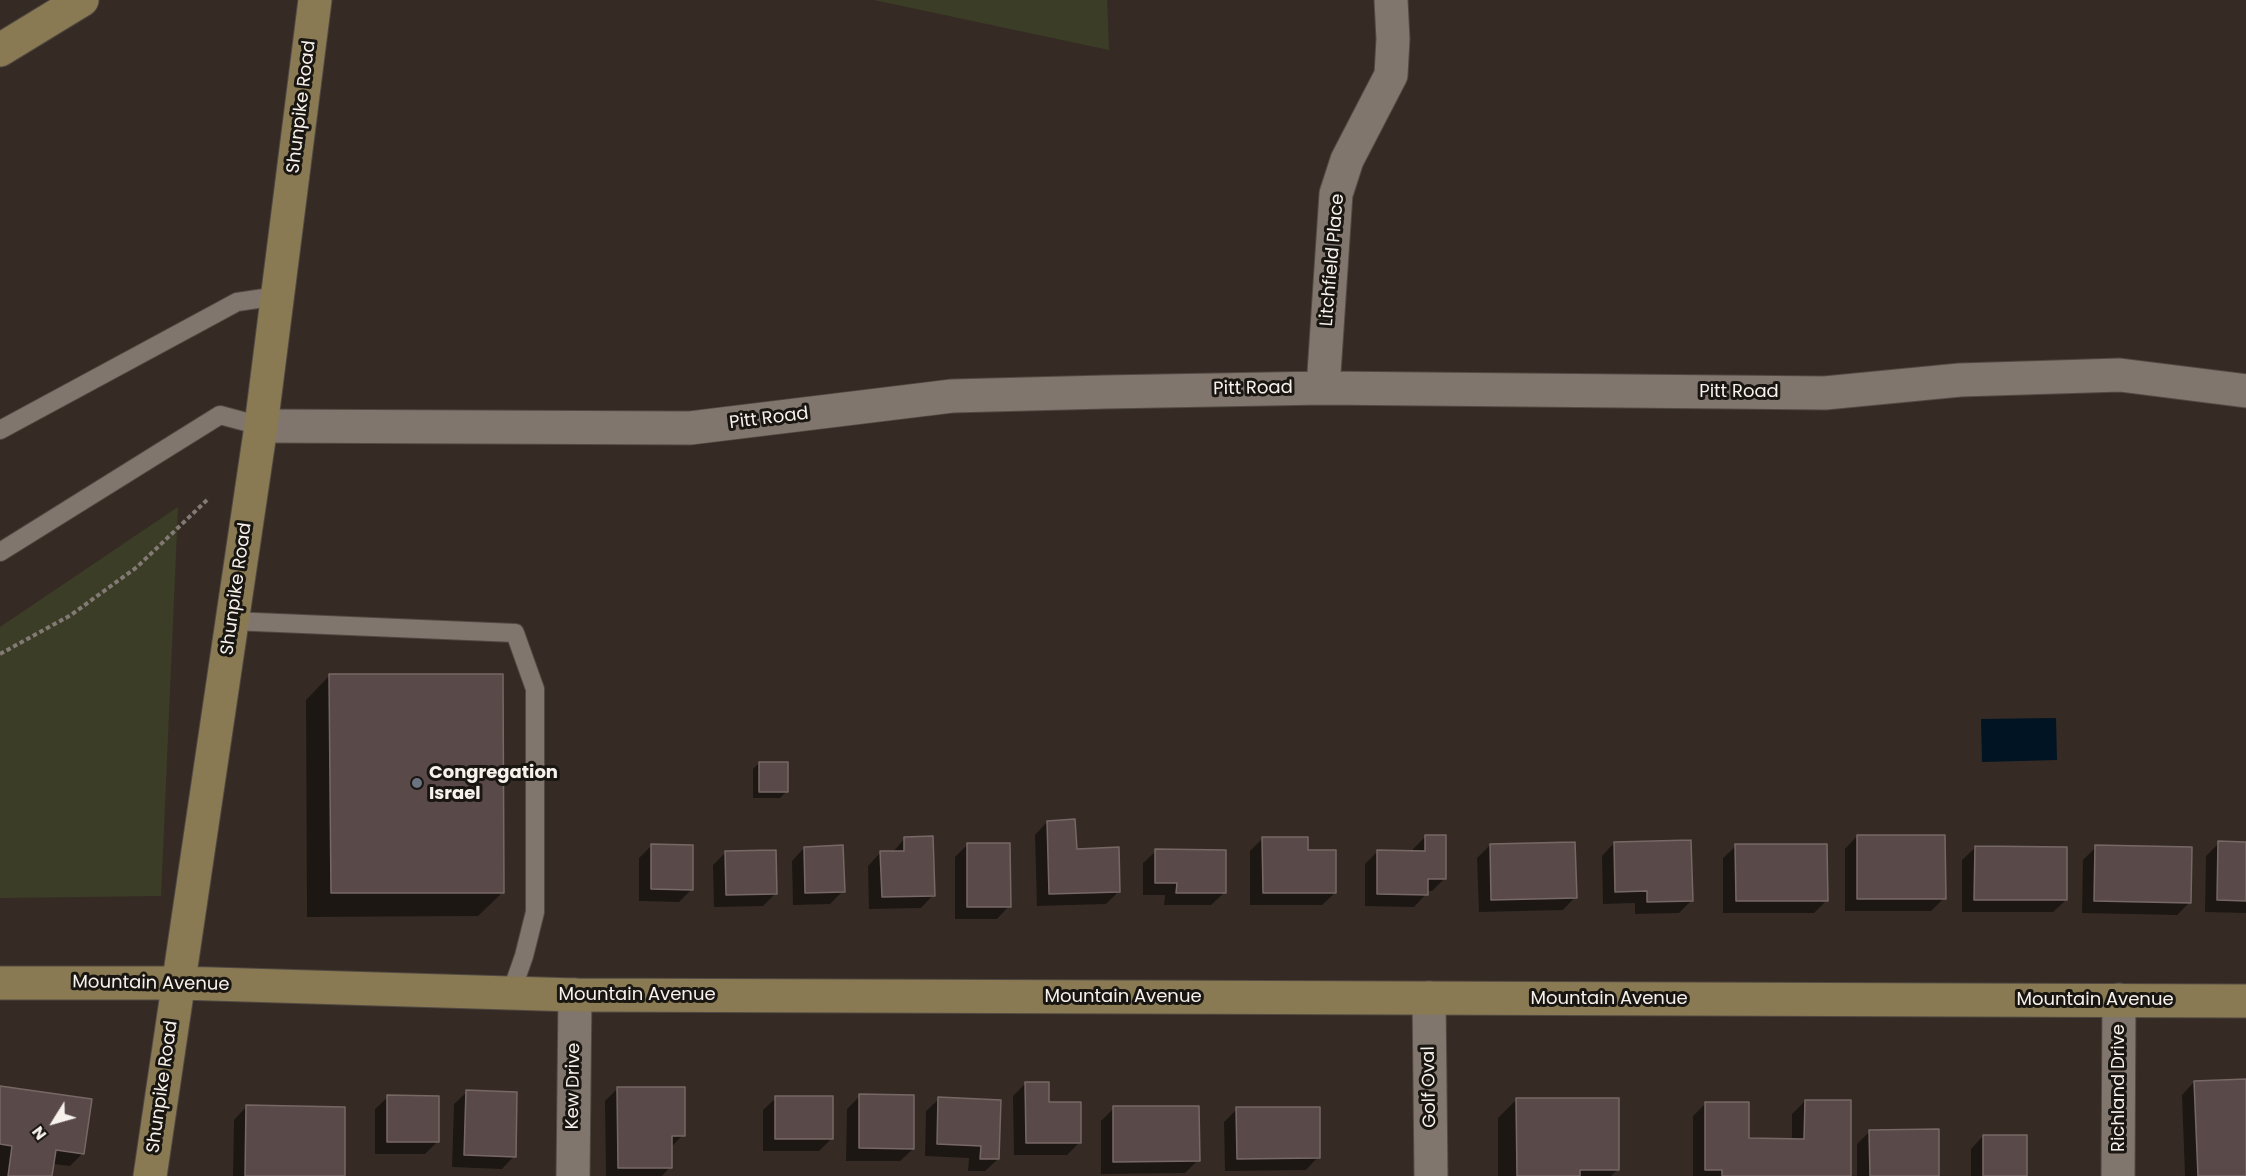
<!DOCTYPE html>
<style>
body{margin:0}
#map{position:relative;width:2246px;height:1176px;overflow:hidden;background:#352b24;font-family:Poppins,sans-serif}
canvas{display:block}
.north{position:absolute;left:24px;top:1092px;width:60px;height:60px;-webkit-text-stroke:4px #191511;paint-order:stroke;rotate:233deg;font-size:16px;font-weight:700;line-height:24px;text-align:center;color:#f7f1ec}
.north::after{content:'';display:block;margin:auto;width:21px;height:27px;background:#f7f1ec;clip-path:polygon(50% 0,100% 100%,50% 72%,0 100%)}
</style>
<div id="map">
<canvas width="2246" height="1176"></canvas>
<div class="north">N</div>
</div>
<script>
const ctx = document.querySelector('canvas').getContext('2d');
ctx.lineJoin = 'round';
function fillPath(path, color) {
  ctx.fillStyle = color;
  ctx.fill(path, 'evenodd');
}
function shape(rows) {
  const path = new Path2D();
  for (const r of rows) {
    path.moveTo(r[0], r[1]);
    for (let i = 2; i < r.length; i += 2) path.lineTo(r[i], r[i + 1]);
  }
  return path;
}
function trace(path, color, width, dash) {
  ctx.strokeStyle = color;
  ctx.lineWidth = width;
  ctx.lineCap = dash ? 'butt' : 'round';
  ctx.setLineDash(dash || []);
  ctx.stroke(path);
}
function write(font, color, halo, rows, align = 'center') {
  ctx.font = font + ' Poppins,sans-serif';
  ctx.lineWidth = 6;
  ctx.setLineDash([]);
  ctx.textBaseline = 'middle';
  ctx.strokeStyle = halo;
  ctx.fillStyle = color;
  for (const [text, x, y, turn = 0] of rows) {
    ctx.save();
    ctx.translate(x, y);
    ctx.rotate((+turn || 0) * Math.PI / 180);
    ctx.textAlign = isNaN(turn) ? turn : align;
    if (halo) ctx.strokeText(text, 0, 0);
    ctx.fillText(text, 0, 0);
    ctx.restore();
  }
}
fillPath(shape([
 [874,0,1107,0,1109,50],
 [178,507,161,896,0,898,0,627]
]), '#3c3d27');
fillPath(shape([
 [2056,718,2057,760,1982,762,1981,719]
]), '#001423');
fillPath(shape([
 [330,675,503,892,478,916,307,917,306,700],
 [759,763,786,792,780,798,753,798,753,769],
 [1047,822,1119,891,1106,904,1037,906,1035,835],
 [1426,836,1444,879,1432,891,1426,891,1426,894,1414,907,1365,906,1365,864,1378,851,1413,852,1413,849],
 [1857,836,1944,898,1931,911,1845,911,1845,849],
 [905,838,933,895,921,908,869,909,868,866,880,853,892,853],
 [1263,838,1335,893,1322,905,1250,905,1250,851],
 [1614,843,1692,900,1679,913,1635,914,1635,903,1603,904,1602,856],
 [2219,843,2246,844,2246,913,2205,912,2206,856],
 [967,845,1009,906,997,919,955,919,955,857],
 [1490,845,1575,897,1563,910,1479,912,1477,858],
 [651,846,692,889,679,902,639,901,639,858],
 [1736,846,1827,900,1814,913,1723,913,1723,858],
 [2096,847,2190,902,2177,915,2082,913,2083,860],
 [804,848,843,891,830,904,793,905,792,861],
 [1975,848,2066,900,2053,912,1962,912,1962,860],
 [1156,851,1224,893,1211,905,1164,905,1165,895,1143,895,1143,863],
 [726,852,776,893,763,906,714,907,713,865],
 [2246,1081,2246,1176,2185,1176,2182,1095,2194,1082],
 [1026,1083,1048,1104,1080,1142,1067,1155,1014,1155,1013,1096],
 [0,1087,83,1153,70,1166,53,1164,51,1176,0,1176],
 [618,1088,683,1135,670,1148,670,1167,662,1176,606,1176,605,1101],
 [467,1092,514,1156,502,1169,452,1167,454,1104],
 [860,1096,913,1149,900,1161,846,1161,847,1109],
 [388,1097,438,1141,425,1154,375,1154,375,1109],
 [776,1098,831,1139,819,1151,763,1151,763,1110],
 [939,1099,998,1159,985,1171,968,1171,969,1158,925,1156,926,1111],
 [1517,1099,1618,1169,1611,1176,1498,1176,1498,1118],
 [1805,1101,1849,1176,1693,1176,1693,1116,1706,1103,1747,1140,1792,1140,1792,1114],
 [246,1107,343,1176,233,1176,234,1120],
 [1114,1108,1198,1160,1185,1173,1101,1174,1101,1121],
 [1237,1109,1318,1157,1306,1170,1225,1171,1224,1122],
 [1870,1131,1938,1176,1857,1176,1857,1144],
 [1983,1136,2026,1176,1971,1176,1971,1149]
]), '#0007');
const building = shape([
 [329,674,503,674,504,893,331,893,329,674],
 [759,762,788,762,788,792,759,792,759,762],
 [1075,819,1077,849,1119,847,1120,892,1049,894,1047,821,1075,819],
 [1425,835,1446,835,1446,879,1428,879,1428,895,1377,894,1377,850,1425,851,1425,835],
 [1857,835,1945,835,1946,899,1857,899,1857,835],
 [933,836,935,896,882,897,880,851,904,851,904,837,933,836],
 [1262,837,1308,837,1308,850,1336,850,1336,893,1263,893,1262,837],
 [1691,840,1693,901,1647,902,1647,891,1615,892,1614,842,1691,840],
 [2218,841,2246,842,2246,901,2217,900,2218,841],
 [1575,842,1577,898,1491,900,1490,844,1575,842],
 [967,843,1010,843,1011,907,967,907,967,843],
 [651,844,693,845,693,890,651,889,651,844],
 [1735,844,1827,844,1828,901,1736,901,1735,844],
 [843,845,845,892,805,893,804,847,843,845],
 [2095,845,2192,847,2191,903,2094,901,2095,845],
 [1975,846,2067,847,2067,900,1974,900,1975,846],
 [1155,849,1226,850,1226,893,1176,893,1177,883,1155,883,1155,849],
 [776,850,777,894,726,895,725,851,776,850],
 [2246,1079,2246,1176,2198,1176,2194,1081,2246,1079],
 [1025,1082,1049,1082,1049,1102,1081,1102,1081,1143,1026,1143,1025,1082],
 [0,1086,92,1099,84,1154,56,1150,52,1176,8,1176,12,1146,0,1144,0,1086],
 [617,1087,685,1087,685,1136,672,1136,672,1168,618,1168,617,1087],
 [466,1090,517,1092,516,1157,464,1155,466,1090],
 [859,1094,914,1095,914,1149,859,1148,859,1094],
 [387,1095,439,1096,439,1142,387,1142,387,1095],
 [775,1096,833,1096,833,1139,775,1139,775,1096],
 [938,1097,1001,1100,999,1159,980,1159,981,1146,937,1144,938,1097],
 [1516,1098,1619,1098,1619,1170,1580,1170,1580,1176,1517,1176,1516,1098],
 [1805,1100,1851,1100,1851,1176,1722,1176,1722,1170,1705,1170,1705,1102,1749,1102,1749,1138,1804,1139,1805,1100],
 [246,1105,345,1107,345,1176,245,1176,246,1105],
 [1113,1106,1199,1106,1200,1161,1113,1162,1113,1106],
 [1236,1107,1320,1107,1320,1158,1237,1159,1236,1107],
 [1939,1129,1939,1176,1870,1176,1869,1130,1939,1129],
 [1983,1135,2027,1135,2027,1176,1983,1176,1983,1135]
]);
fillPath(building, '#594a49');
trace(building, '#776866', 1.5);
const lane = shape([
 [0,430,237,302,278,296],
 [0,552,220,415,261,426],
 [232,621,515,633,535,689,535,912,524,956,511,993]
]);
const street = shape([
 [1323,388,1336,194,1347,160,1391,75,1393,39,1391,0],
 [261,426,690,428,952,396,1105,392,1323,388,1825,393,1960,380,2120,375,2246,391],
 [1429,998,1431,1176],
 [573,1176,575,995],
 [2118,1176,2119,1000]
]);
const secondary = shape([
 [0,50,82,0],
 [0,983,179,983,575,995,2246,1001],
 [150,1176,261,426,315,0]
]);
trace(lane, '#514943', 20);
trace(street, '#514943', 35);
trace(secondary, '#514943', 35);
trace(shape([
 [0,654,71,615,137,567,207,500]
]), '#827a74', 4, [4.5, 3]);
trace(lane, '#81766d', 18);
trace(street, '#81766d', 33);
trace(secondary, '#897a53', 33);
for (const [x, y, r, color] of [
 [417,783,6,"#6b7280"]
]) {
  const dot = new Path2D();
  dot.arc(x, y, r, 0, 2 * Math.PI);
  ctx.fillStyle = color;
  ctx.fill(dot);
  trace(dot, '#191511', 2);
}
write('18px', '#f7f1ec', '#191511', [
 ["Shunpike Road",302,107,-83],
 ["Litchfield Place",1333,260,-85],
 ["Pitt Road",1253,389,-1],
 ["Pitt Road",1739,392],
 ["Pitt Road",769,419,-7],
 ["Shunpike Road",237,589,-82],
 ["Mountain Avenue",151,984,1],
 ["Mountain Avenue",637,995],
 ["Mountain Avenue",1123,997],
 ["Mountain Avenue",1609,999],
 ["Mountain Avenue",2095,1000],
 ["Kew Drive",574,1086,-89],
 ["Shunpike Road",163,1087,-82],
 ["Golf Oval",1430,1087,-91],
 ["Richland Drive",2119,1088,-90]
]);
write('bold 18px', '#f7f1ec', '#191511', [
 ["Congregation",429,773],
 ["Israel",429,794]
], 'left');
</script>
